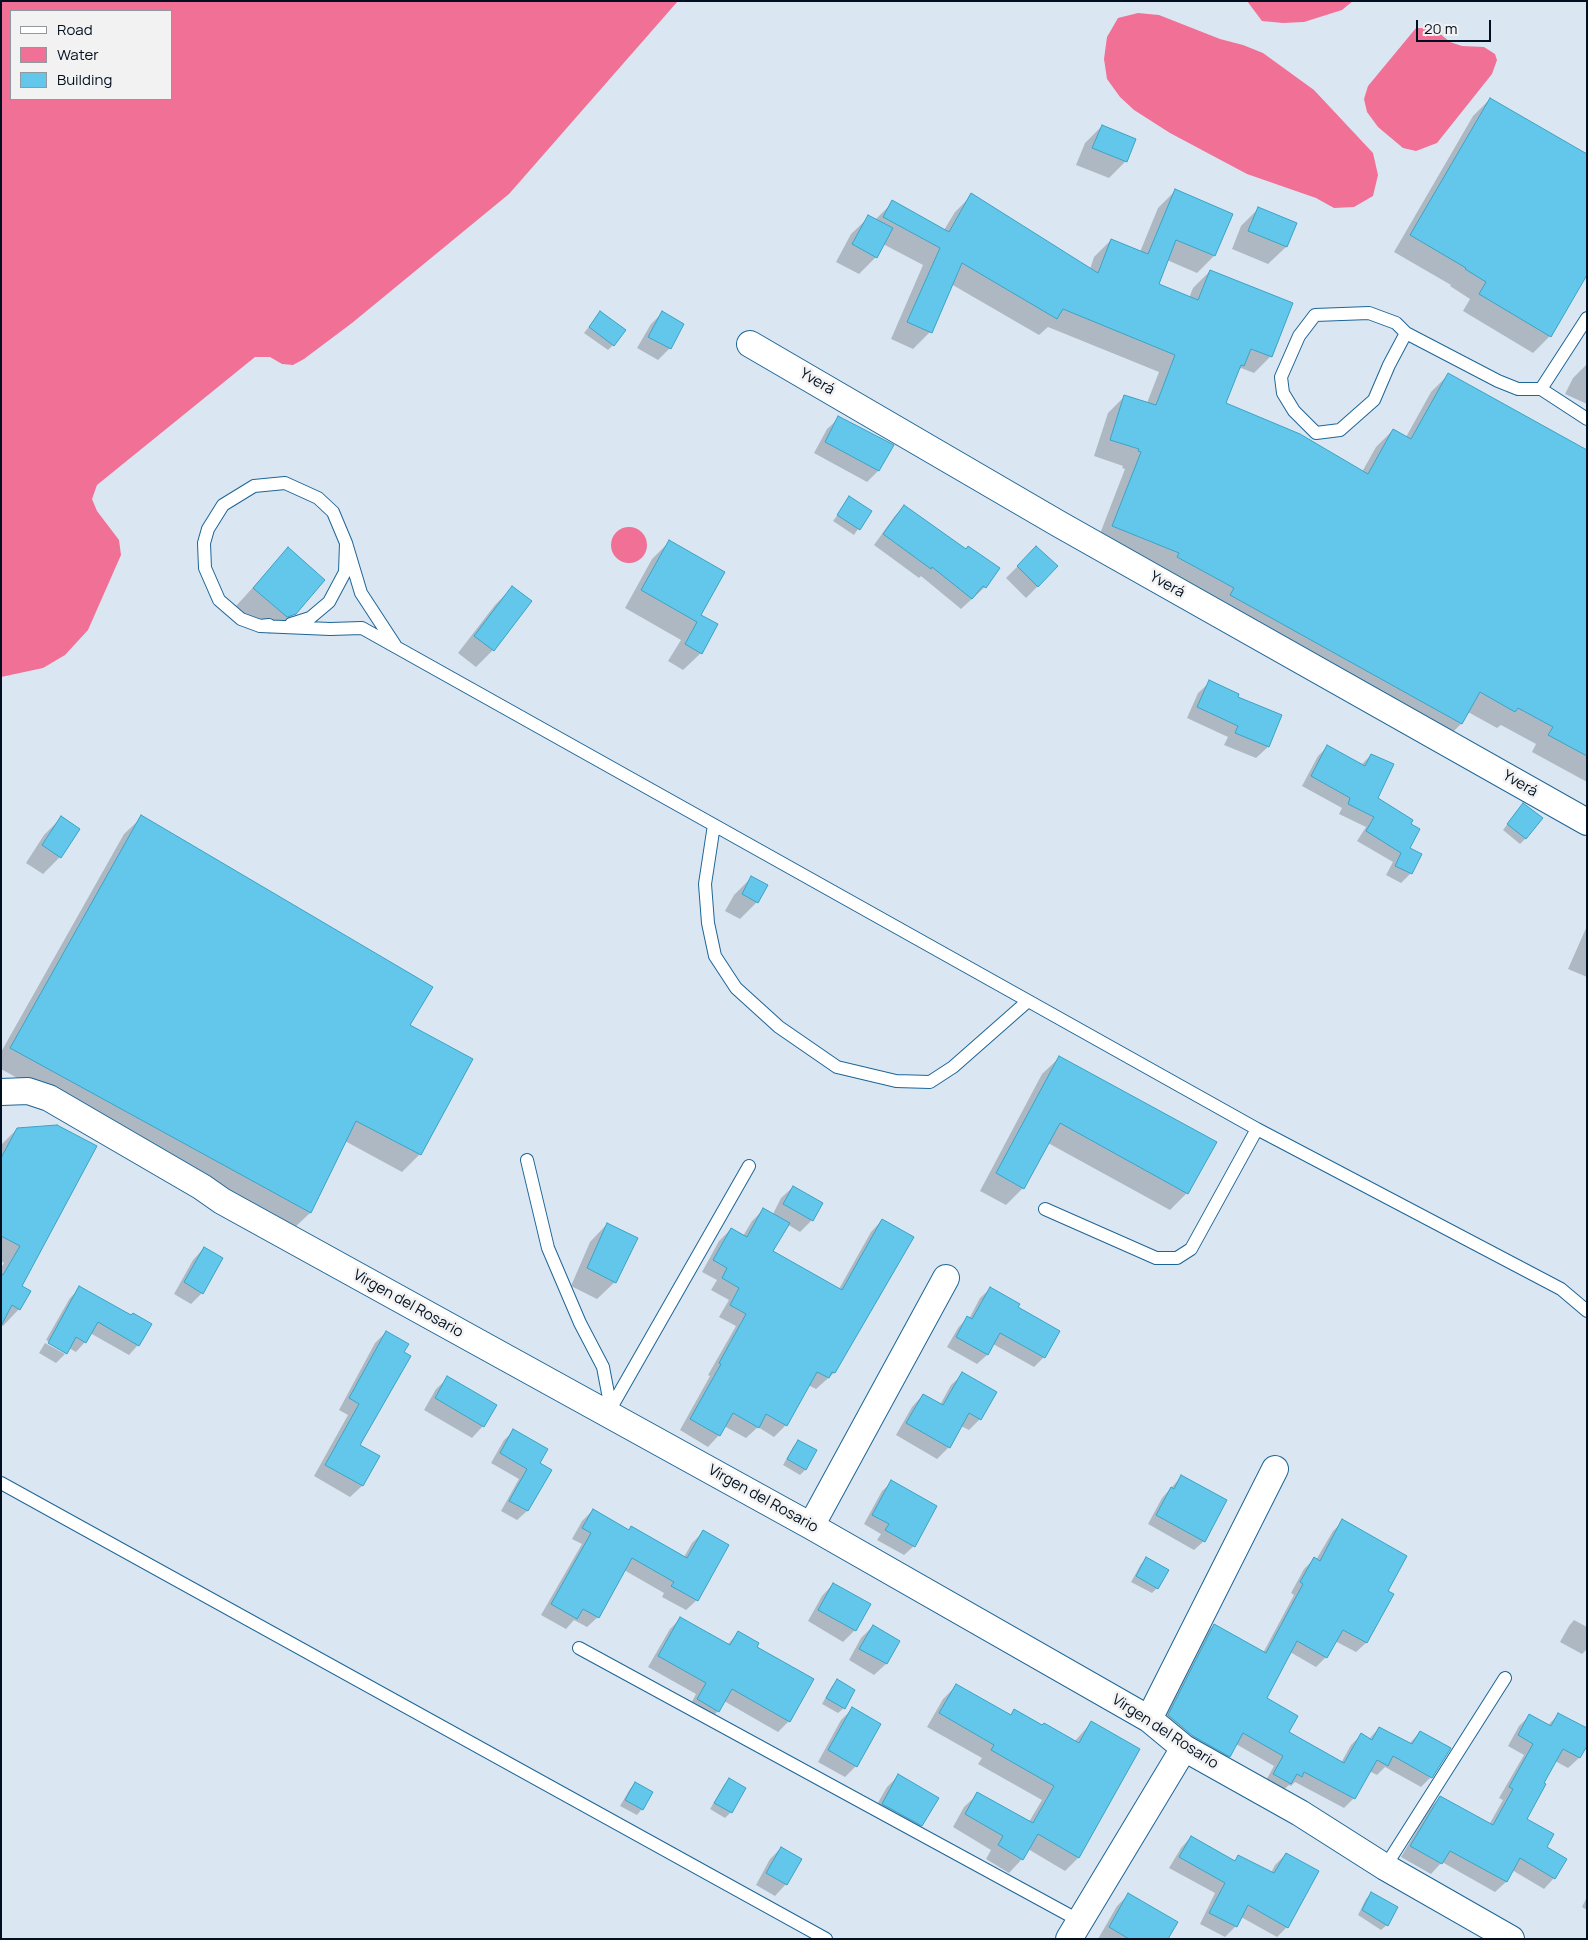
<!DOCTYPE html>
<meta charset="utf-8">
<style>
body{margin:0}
#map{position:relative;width:1588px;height:1940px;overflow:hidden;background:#dae7f3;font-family:Manrope,sans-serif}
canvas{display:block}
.frame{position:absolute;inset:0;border:2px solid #001020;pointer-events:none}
.legend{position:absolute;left:10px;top:10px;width:162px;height:90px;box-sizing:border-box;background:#f2f2f2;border:1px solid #91989e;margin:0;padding:6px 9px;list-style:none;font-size:15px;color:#001020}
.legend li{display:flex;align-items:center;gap:10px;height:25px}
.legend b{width:25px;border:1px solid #91989e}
.scale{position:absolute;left:1416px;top:20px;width:75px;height:22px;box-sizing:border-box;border:2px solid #001020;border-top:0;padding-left:6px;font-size:15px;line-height:18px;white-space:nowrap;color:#001020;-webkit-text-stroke:4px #f2f2f2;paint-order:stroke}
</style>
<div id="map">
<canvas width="1588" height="1940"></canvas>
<div class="frame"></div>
<ul class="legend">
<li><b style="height:6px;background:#fff"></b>Road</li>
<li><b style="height:14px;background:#f07195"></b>Water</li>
<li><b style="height:14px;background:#63c7eb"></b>Building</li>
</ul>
<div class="scale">20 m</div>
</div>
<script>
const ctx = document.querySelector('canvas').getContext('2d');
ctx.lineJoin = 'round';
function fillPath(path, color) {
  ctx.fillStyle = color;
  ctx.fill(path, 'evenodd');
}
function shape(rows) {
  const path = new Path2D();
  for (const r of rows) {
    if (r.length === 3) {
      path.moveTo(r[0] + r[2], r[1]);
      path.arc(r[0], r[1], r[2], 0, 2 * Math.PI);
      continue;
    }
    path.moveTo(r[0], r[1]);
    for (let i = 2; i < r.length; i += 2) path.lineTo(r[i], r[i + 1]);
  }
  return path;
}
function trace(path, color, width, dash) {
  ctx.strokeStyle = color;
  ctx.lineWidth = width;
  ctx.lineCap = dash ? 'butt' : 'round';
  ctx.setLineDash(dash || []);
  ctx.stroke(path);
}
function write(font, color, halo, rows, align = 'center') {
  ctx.font = font + ' Manrope,sans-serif';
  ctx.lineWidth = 5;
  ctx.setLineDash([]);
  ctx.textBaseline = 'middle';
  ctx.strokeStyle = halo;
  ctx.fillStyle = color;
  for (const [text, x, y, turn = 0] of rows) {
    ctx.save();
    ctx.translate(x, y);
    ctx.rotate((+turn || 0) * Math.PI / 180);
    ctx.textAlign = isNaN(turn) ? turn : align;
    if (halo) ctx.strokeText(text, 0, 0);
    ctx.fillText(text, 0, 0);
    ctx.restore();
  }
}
fillPath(shape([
 [1,1,678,1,509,194,352,323,304,359,293,365,282,364,270,357,255,357,97,485,92,499,97,511,119,540,121,555,88,630,65,655,43,668,1,677],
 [171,11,171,99,11,99,11,11],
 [1247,1,1353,1,1342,10,1304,22,1283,23,1262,21],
 [1138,13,1159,15,1220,39,1243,45,1263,53,1314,90,1373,153,1378,175,1373,196,1354,207,1334,208,1316,198,1247,174,1170,133,1134,110,1120,97,1107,79,1104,59,1107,37,1118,18],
 [1416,28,1426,28,1438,32,1450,42,1462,46,1484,47,1495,54,1497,60,1492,74,1437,143,1416,151,1403,148,1378,127,1367,112,1364,99,1368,86],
 [629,545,18]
]), '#f07195');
fillPath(shape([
 [1490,99,1550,336,1533,353,1463,311,1470,299,1450,286,1451,285,1394,252,1473,116],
 [1102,126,1126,161,1109,178,1076,165,1085,143],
 [1175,191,1214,256,1197,273,1167,260,1157,285,1189,298,1193,288,1210,271,1271,356,1254,373,1241,368,1237,372,1225,403,1362,472,1376,447,1393,430,1406,437,1431,392,1448,375,1587,452,1587,782,1532,752,1536,744,1501,725,1497,728,1468,712,1461,724,1444,741,1096,544,1125,469,1122,468,1123,466,1094,456,1108,413,1125,396,1147,403,1159,372,1048,327,1039,335,951,284,930,332,913,349,891,339,923,265,883,244,876,257,859,274,836,262,851,234,869,217,876,219,893,202,944,230,955,212,972,195,1090,269,1094,257,1111,240,1140,252,1158,208],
 [1258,209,1295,224,1286,247,1268,264,1232,249,1241,226],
 [600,313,613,345,608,350,584,333],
 [662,313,683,324,670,348,658,360,637,348,651,324],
 [1587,364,1587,404,1565,394,1573,378],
 [839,418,892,446,878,471,867,482,814,453,827,429],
 [850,498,870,511,854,535,833,521],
 [904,506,985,587,961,609,921,576,919,578,874,545,894,517],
 [669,542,700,616,701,653,683,670,668,661,681,640,625,608,652,559],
 [288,549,295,613,277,631,269,634,236,606],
 [1025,559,1038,586,1026,598,1006,578],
 [512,588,493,650,476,667,458,653,495,605],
 [1210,682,1236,697,1280,716,1268,747,1256,758,1224,745,1228,737,1187,718,1198,693],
 [1327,747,1362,764,1371,755,1376,799,1409,825,1408,849,1420,855,1411,873,1401,883,1386,875,1393,862,1357,841,1366,827,1339,814,1342,808,1302,786,1318,756],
 [1518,810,1526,838,1520,844,1503,830],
 [142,817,409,1025,471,1059,420,1154,402,1172,345,1141,310,1213,292,1230,1,1069,1,1052,124,834],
 [61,818,78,829,60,857,43,874,26,863,44,835],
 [751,878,757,902,740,919,725,911,734,895],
 [1587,926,1587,977,1568,969],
 [1060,1057,1187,1193,1170,1210,1048,1143,1023,1188,1006,1205,980,1191,1042,1074],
 [57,1126,20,1287,19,1309,3,1326,1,1325,1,1268,4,1263,1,1261,1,1145,17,1129],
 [793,1187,812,1220,800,1232,787,1224,771,1252,839,1289,871,1232,882,1220,834,1373,816,1389,808,1385,786,1425,774,1437,758,1427,746,1438,724,1426,719,1435,708,1447,680,1430,710,1376,708,1375,736,1326,719,1317,729,1300,711,1290,717,1280,702,1272,719,1241,731,1229,743,1236,752,1221,764,1209,773,1214,781,1198],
 [607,1224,615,1282,597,1299,571,1286,590,1242],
 [204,1248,202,1293,191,1304,174,1294,193,1260],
 [80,1288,138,1345,129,1355,90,1333,85,1342,76,1352,69,1348,66,1353,56,1363,39,1353,45,1343,65,1354,65,1351,46,1340,70,1298],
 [990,1289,1016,1308,1044,1357,1034,1367,993,1344,987,1355,977,1364,947,1347,958,1328,967,1318,969,1319,980,1298],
 [386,1332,358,1446,378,1456,362,1486,350,1497,314,1476,348,1415,339,1410,375,1343],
 [963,1374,980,1419,969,1430,961,1426,949,1447,937,1459,896,1435,912,1407,923,1395,940,1405,951,1385],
 [448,1378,483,1426,472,1438,424,1410,436,1389],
 [514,1431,539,1464,550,1470,527,1511,517,1520,501,1511,519,1479,491,1463,504,1440],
 [798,1441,816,1451,805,1470,800,1475,783,1465,793,1447],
 [1181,1477,1204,1541,1194,1550,1148,1524,1162,1498],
 [892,1482,914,1546,904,1555,877,1540,881,1534,864,1524,882,1491],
 [593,1510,628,1531,632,1527,684,1557,692,1543,703,1532,697,1600,686,1610,662,1597,664,1593,624,1570,598,1617,587,1627,574,1620,566,1629,541,1615,582,1544,572,1539,582,1521],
 [1343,1521,1386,1591,1392,1595,1366,1643,1356,1652,1335,1641,1326,1657,1316,1667,1290,1652,1265,1699,1288,1733,1341,1763,1351,1745,1361,1735,1369,1739,1379,1728,1409,1744,1420,1732,1431,1777,1421,1787,1385,1767,1377,1775,1369,1771,1354,1798,1344,1808,1295,1782,1291,1786,1289,1785,1280,1793,1264,1784,1274,1766,1236,1744,1229,1756,1219,1766,1159,1725,1204,1635,1214,1625,1263,1653,1294,1595,1291,1593,1304,1569,1314,1559,1316,1560,1333,1531],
 [1146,1559,1157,1588,1152,1593,1131,1582,1141,1564],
 [833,1584,869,1605,855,1630,843,1642,808,1621,822,1596],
 [681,1618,727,1645,738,1633,755,1647,789,1721,778,1732,724,1701,718,1711,707,1722,687,1711,696,1694,648,1667,670,1629],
 [1574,1620,1587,1627,1587,1649,1582,1654,1560,1642,1569,1626],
 [873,1626,899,1641,886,1664,874,1675,849,1660,861,1638],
 [837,1681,844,1708,838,1713,822,1704,832,1686],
 [956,1686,1009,1716,1015,1710,1074,1742,1091,1723,1078,1858,1065,1871,1028,1849,1022,1859,1009,1873,986,1859,991,1850,953,1827,964,1807,978,1794,1029,1822,1042,1800,978,1764,982,1758,927,1727,943,1699],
 [852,1709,856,1766,845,1777,818,1762,841,1720],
 [1559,1714,1587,1743,1579,1758,1568,1768,1555,1761,1526,1820,1545,1847,1554,1878,1544,1889,1512,1870,1506,1882,1495,1892,1442,1862,1431,1874,1401,1857,1430,1808,1440,1797,1489,1825,1503,1800,1499,1798,1524,1755,1508,1746,1519,1726,1529,1716,1548,1725],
 [898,1776,921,1825,910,1836,871,1815,887,1787],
 [729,1779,731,1812,725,1818,710,1809,724,1785],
 [635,1783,642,1809,637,1815,620,1806,630,1789],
 [1191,1837,1234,1862,1239,1857,1271,1873,1275,1865,1286,1854,1287,1927,1277,1937,1241,1917,1236,1926,1225,1937,1200,1924,1215,1893,1169,1868,1181,1848],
 [781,1848,786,1884,775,1896,756,1885,770,1859],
 [1371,1894,1387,1925,1381,1930,1358,1915,1366,1899],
 [1128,1895,1167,1939,1098,1939,1117,1906],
 [1587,1897,1587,1910,1582,1907]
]), '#0003');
const building = shape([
 [1490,98,1587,154,1587,275,1551,337,1479,294,1486,282,1465,269,1466,268,1410,235,1490,98],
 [1102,125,1136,139,1127,162,1092,148,1102,125],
 [1175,189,1233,214,1215,256,1176,240,1159,284,1198,300,1210,270,1293,303,1272,357,1251,349,1244,366,1241,365,1226,403,1300,434,1368,474,1393,429,1411,439,1448,373,1587,450,1587,756,1548,735,1553,727,1518,708,1515,712,1480,692,1462,724,1230,595,1234,588,1177,557,1179,553,1112,526,1141,452,1138,451,1139,449,1110,440,1124,395,1156,405,1175,355,1063,309,1057,319,962,263,932,333,907,322,940,248,883,217,892,200,949,232,971,193,1098,273,1111,239,1148,254,1175,189],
 [1258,207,1297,223,1287,247,1248,231,1258,207],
 [868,215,893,228,877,258,852,244,868,215],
 [600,311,626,330,614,346,589,327,600,311],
 [662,311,684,324,671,349,648,337,662,311],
 [838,416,894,445,879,471,825,442,838,416],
 [849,496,872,511,860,530,837,515,849,496],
 [904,505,966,549,968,546,1000,568,986,588,983,586,972,599,932,567,931,569,883,534,904,505],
 [669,540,725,572,701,615,718,624,702,654,685,644,697,622,641,590,669,540],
 [1036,546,1058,566,1038,587,1017,566,1036,546],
 [288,547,325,580,296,614,287,617,253,588,288,547],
 [512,586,532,601,494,651,474,636,512,586],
 [1209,680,1239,694,1238,697,1282,715,1269,747,1235,733,1238,726,1197,707,1209,680],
 [1327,745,1365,766,1371,754,1394,764,1378,798,1413,820,1411,824,1420,829,1410,848,1422,854,1412,874,1395,866,1401,853,1366,831,1374,817,1348,804,1350,798,1311,776,1327,745],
 [1523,803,1543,818,1526,839,1507,824,1523,803],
 [141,815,433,987,410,1025,473,1059,421,1155,356,1121,311,1213,10,1048,141,815],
 [61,816,80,829,61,858,42,845,61,816],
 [751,876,768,885,758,903,742,894,751,876],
 [1059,1056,1217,1142,1188,1194,1060,1123,1024,1189,996,1173,1059,1056],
 [57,1125,97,1146,22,1286,31,1291,20,1310,12,1305,1,1326,1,1274,3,1275,20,1246,1,1236,1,1158,17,1128,57,1125],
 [793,1186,823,1203,813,1221,783,1204,793,1186],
 [763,1208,790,1223,773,1251,842,1290,882,1219,914,1237,835,1373,832,1372,829,1378,817,1372,787,1426,766,1414,759,1428,733,1413,720,1436,690,1419,721,1364,719,1363,746,1314,730,1305,739,1288,722,1278,727,1268,713,1260,731,1228,747,1237,763,1208],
 [607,1223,638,1238,616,1283,587,1268,607,1223],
 [204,1247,223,1258,203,1294,184,1282,204,1247],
 [79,1286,131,1315,133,1313,152,1324,139,1346,98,1322,86,1343,76,1337,67,1354,48,1343,79,1286],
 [990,1287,1020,1304,1018,1307,1060,1331,1045,1358,1000,1333,988,1355,956,1337,967,1316,972,1319,990,1287],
 [386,1331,409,1344,404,1352,411,1356,360,1445,380,1456,363,1486,325,1465,359,1404,349,1398,386,1331],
 [962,1372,997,1392,981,1420,969,1413,950,1448,906,1423,923,1394,943,1405,962,1372],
 [447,1376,497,1405,484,1427,435,1398,447,1376],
 [513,1429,548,1449,540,1463,552,1470,528,1511,509,1501,527,1469,500,1453,513,1429],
 [798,1440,817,1450,806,1470,787,1459,798,1440],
 [1181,1475,1227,1500,1205,1542,1156,1515,1171,1487,1174,1489,1181,1475],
 [891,1480,937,1506,915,1547,885,1530,889,1524,872,1515,891,1480],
 [593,1509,629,1530,631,1526,687,1558,703,1530,729,1545,698,1601,671,1586,674,1582,632,1558,599,1618,583,1609,577,1619,551,1604,591,1533,582,1528,593,1509],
 [1342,1519,1407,1556,1388,1591,1394,1594,1367,1643,1343,1630,1327,1658,1297,1641,1267,1698,1298,1716,1289,1732,1344,1763,1361,1733,1372,1740,1379,1727,1412,1744,1420,1731,1451,1748,1432,1778,1393,1756,1388,1766,1377,1760,1355,1799,1304,1772,1302,1777,1297,1774,1291,1784,1273,1774,1283,1756,1243,1733,1230,1757,1193,1736,1168,1715,1214,1624,1266,1653,1303,1584,1300,1582,1314,1557,1320,1561,1342,1519],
 [1146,1557,1169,1570,1158,1589,1136,1576,1146,1557],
 [833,1583,871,1604,856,1631,818,1610,833,1583],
 [680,1617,730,1645,738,1631,759,1643,757,1647,814,1679,790,1722,732,1689,719,1712,697,1699,706,1683,658,1656,680,1617],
 [873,1625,900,1641,887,1664,859,1649,873,1625],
 [837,1679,855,1690,845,1709,826,1698,837,1679],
 [956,1684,1011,1715,1014,1709,1042,1725,1044,1723,1079,1743,1091,1721,1140,1749,1079,1858,1038,1834,1023,1860,998,1845,1003,1836,965,1814,977,1792,1033,1823,1054,1786,991,1750,994,1745,939,1713,956,1684],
 [852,1707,881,1724,857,1767,828,1750,852,1707],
 [1558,1713,1587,1728,1587,1746,1580,1758,1563,1749,1544,1783,1546,1784,1527,1819,1554,1834,1547,1847,1567,1859,1555,1879,1520,1858,1507,1882,1450,1851,1442,1864,1410,1846,1440,1796,1493,1825,1513,1789,1509,1787,1533,1744,1518,1735,1529,1714,1551,1726,1558,1713],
 [898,1774,939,1798,922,1826,882,1804,898,1774],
 [729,1778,746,1788,732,1813,714,1803,729,1778],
 [635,1782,653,1792,643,1810,625,1800,635,1782],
 [1191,1836,1235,1861,1238,1855,1274,1873,1286,1853,1319,1871,1288,1928,1248,1905,1237,1927,1209,1913,1225,1883,1179,1857,1191,1836],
 [781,1847,802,1859,787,1885,766,1873,781,1847],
 [1371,1892,1398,1907,1388,1926,1362,1910,1371,1892],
 [1128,1893,1178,1922,1168,1939,1129,1939,1109,1927,1128,1893]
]);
fillPath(building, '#63c7eb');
trace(building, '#3aa2c4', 1);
const service = shape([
 [1406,333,1389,365,1374,400,1340,430,1316,433,1294,411,1283,393,1281,377,1299,336,1315,315,1369,313,1396,323,1406,333,1498,381,1518,389,1541,389,1587,318],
 [1541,389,1587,419],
 [291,624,310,618,329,602,345,572,346,543],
 [269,625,260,626,241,619,219,600,205,568,204,543,208,529,223,505,254,486,285,483,318,498,333,512,346,543,361,593,395,645],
 [260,626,330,629,362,628,1257,1129,1561,1289,1587,1311],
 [714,825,705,884,708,923,715,956,736,988,779,1027,837,1067,896,1081,930,1082,953,1067,1028,1001],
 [527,1160,548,1248,580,1323,603,1367,611,1409],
 [1045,1209,1156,1258,1177,1258,1191,1249,1257,1129],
 [608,1413,749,1166],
 [1,1483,826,1939],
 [579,1648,1080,1921],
 [1385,1867,1505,1678]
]);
const minor = shape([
 [750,344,1059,524,1587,822],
 [1,1092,28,1091,49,1098,202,1187,222,1201,811,1526,1149,1719,1184,1748,1300,1813,1385,1867,1511,1939],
 [811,1526,946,1278],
 [1149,1719,1275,1469],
 [1069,1939,1184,1748]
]);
trace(service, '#1d6597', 14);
trace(minor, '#1d6597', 28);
trace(service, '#fff', 12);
trace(minor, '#fff', 26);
write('15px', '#001020', '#f2f2f2', [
 ["Yverá",817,382,30],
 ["Yverá",1167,585,29],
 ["Yverá",1520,784,30],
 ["Virgen del Rosario",408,1304,29],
 ["Virgen del Rosario",763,1499,29],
 ["Virgen del Rosario",1165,1732,33]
]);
</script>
